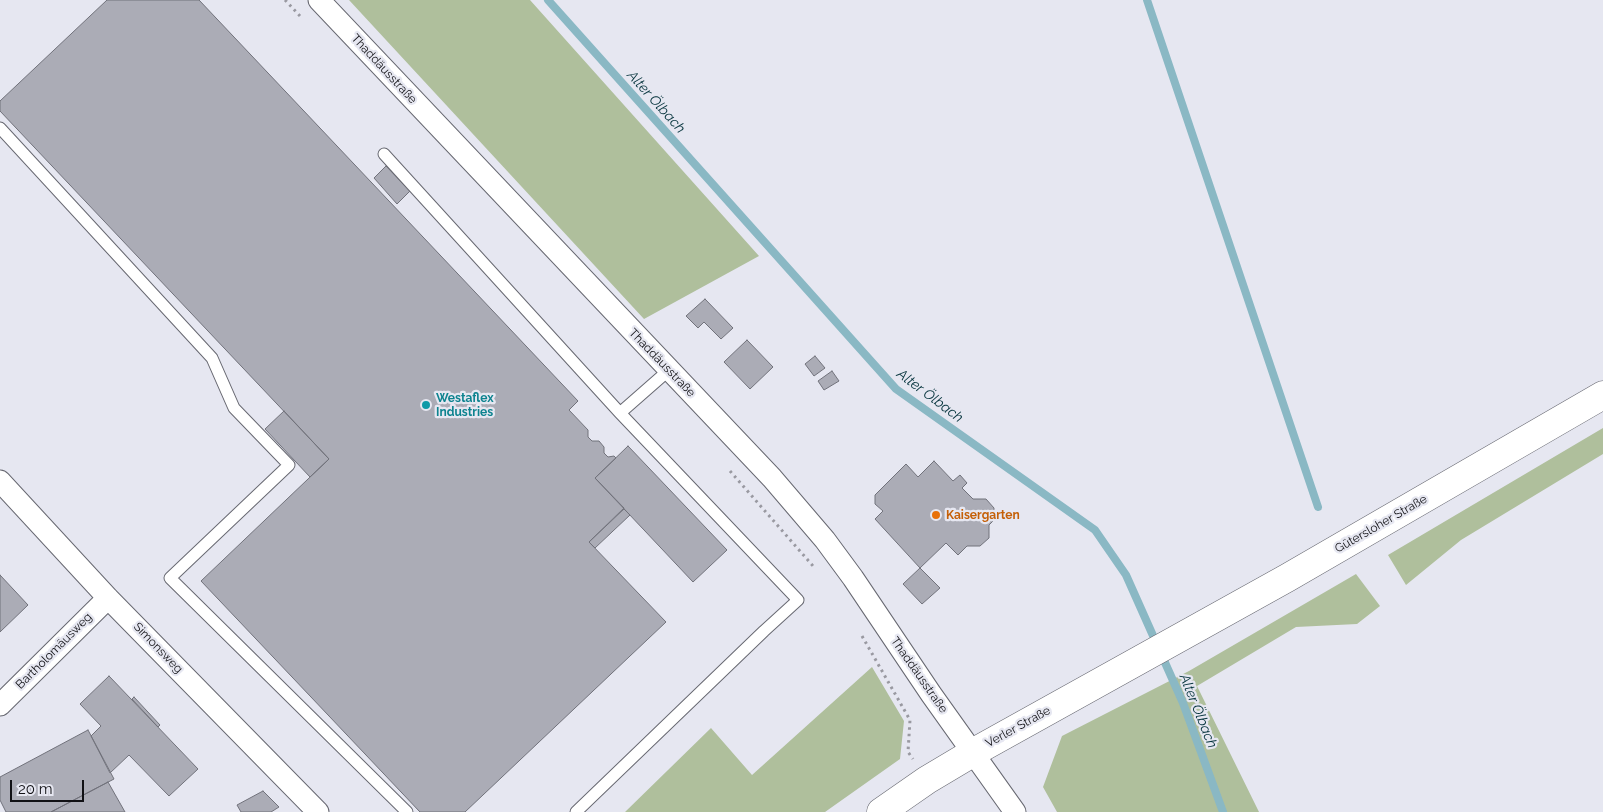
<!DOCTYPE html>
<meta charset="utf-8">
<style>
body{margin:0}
#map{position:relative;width:1603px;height:812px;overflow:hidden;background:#e6e7f1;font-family:Raleway,sans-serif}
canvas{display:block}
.scale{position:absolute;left:10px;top:780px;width:74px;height:22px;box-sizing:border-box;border:2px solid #111115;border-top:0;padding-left:6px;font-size:15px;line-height:18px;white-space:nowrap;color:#111115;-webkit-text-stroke:4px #e6e7f1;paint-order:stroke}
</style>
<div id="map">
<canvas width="1603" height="812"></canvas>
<div class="scale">20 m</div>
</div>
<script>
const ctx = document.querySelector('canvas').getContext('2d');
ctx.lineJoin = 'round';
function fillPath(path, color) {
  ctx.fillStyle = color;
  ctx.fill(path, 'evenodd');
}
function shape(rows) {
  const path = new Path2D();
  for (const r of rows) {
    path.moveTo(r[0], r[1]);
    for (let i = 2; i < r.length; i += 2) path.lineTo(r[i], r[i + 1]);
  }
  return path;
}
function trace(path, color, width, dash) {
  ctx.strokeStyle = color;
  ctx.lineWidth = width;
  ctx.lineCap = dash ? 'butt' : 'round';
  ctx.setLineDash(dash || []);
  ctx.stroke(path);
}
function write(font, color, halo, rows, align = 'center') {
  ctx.font = font + ' Raleway,sans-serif';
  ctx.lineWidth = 4.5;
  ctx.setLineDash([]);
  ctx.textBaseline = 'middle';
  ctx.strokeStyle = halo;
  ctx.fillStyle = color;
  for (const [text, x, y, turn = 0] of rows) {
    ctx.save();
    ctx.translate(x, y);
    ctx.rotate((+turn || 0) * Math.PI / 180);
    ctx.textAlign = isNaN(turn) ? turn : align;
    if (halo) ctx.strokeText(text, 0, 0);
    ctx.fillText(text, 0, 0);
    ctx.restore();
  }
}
fillPath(shape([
 [349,0,530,0,759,256,644,319],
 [1603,428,1603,454,1461,540,1406,585,1388,555],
 [1356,574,1380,606,1357,624,1296,627,1197,686,1259,812,1057,812,1043,787,1062,736,1189,671],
 [872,667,904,721,900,759,825,812,625,812,711,728,752,775]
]), '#afbf9c');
trace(shape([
 [548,0,896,389,1095,530,1126,575,1183,703,1223,812],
 [1147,0,1318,507]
]), '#8ab8c4', 8);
const building = shape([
 [107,0,199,0,578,401,569,410,588,430,588,437,592,441,599,441,604,447,604,453,608,457,614,456,616,458,595,478,624,508,589,542,666,622,465,812,420,812,201,581,329,459,0,111,0,101,107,0],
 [386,166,410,191,397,204,374,178,386,166],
 [705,299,733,328,721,339,704,322,698,328,686,316,705,299],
 [747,340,773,367,750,389,724,362,747,340],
 [815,356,825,368,814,376,805,364,815,356],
 [832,371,839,381,824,390,818,381,832,371],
 [284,411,329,459,310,477,265,429,284,411],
 [628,446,727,550,693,582,595,478,628,446],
 [934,461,953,481,960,475,967,483,962,488,973,499,986,499,994,508,993,521,989,525,989,538,980,546,967,546,958,555,946,543,920,568,875,519,883,511,875,504,875,495,906,464,918,477,934,461],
 [624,509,630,515,595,548,589,542,624,509],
 [920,568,940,588,922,604,903,584,920,568],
 [0,575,28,605,0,632,0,575],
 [109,676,198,769,169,796,129,755,110,773,91,736,101,726,80,704,109,676],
 [134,697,160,725,158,727,132,699,134,697],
 [88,730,114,779,51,812,6,812,0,800,0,777,88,730],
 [108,782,125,812,51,812,108,782],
 [263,791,279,807,271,812,241,812,237,805,263,791]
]);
fillPath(building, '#abacb6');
trace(building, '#71727b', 1);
const lane = shape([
 [0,128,212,358,234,408,289,465,170,578,407,812],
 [384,154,620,413,798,600,764,631,576,812],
 [620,413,669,370]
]);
const street = shape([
 [319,0,772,478,825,540,853,578,931,694,1015,812],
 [0,481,108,598,318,812],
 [0,705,108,598]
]);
const secondary = shape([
 [881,812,927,780,974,752,1287,578,1603,395]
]);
trace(lane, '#676871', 13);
trace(street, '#676871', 23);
trace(secondary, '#676871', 29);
trace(shape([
 [285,0,300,16],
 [730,471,813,566],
 [862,636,910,720,908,752,913,759]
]), '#9999a1', 3, [2.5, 4]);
trace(lane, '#fff', 11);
trace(street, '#fff', 21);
trace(secondary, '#fff', 28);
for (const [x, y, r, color] of [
 [426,405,5,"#0f9aa8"],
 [936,515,5,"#e8710a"]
]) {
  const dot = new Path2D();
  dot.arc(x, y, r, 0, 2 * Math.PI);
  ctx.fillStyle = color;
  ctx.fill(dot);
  trace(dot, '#e6e7f1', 2);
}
write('12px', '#111115', '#e6e7f1', [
 ["Thaddäusstraße",384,69,47],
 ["Thaddäusstraße",662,363,46],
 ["Gütersloher Straße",1381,524,-30],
 ["Simonsweg",158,648,46],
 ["Bartholomäusweg",54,651,-45],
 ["Thaddäusstraße",919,675,55],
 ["Verler Straße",1018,727,-29]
]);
write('bold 12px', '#0d838f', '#e6e7f1', [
 ["Westaflex",436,398],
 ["Industries",436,412]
], 'left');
write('bold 12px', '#c56008', '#e6e7f1', [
 ["Kaisergarten",946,515]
], 'left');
write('italic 14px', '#05333c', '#e6e7f1', [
 ["Alter Ölbach",656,102,48],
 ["Alter Ölbach",930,396,37],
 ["Alter Ölbach",1198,711,68]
]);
</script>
